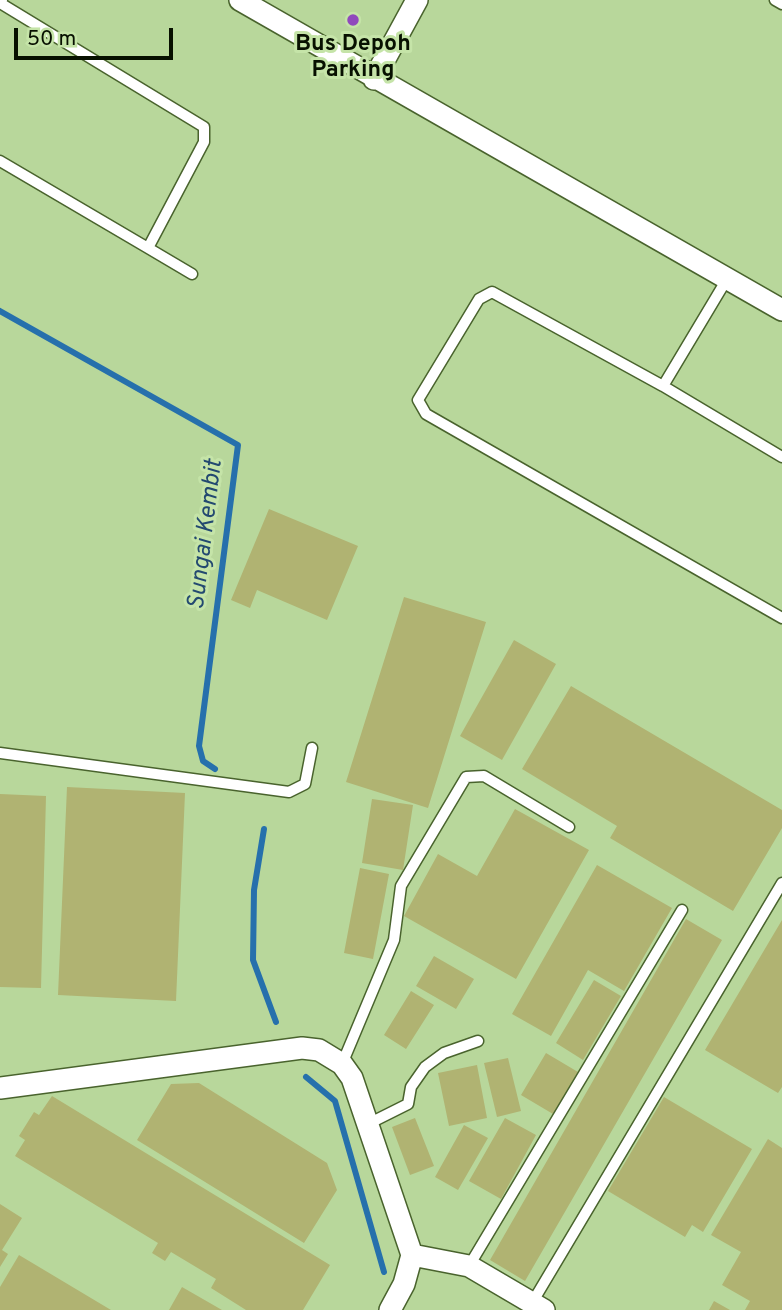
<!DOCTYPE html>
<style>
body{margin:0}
#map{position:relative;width:782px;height:1310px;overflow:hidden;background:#b8d79b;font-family:Overpass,sans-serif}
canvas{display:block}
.scale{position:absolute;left:14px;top:28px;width:159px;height:32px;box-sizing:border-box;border:4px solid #071000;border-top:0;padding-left:9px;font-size:21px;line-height:24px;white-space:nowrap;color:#071000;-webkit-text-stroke:5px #c5e4a8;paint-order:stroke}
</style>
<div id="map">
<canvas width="782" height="1310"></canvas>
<div class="scale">50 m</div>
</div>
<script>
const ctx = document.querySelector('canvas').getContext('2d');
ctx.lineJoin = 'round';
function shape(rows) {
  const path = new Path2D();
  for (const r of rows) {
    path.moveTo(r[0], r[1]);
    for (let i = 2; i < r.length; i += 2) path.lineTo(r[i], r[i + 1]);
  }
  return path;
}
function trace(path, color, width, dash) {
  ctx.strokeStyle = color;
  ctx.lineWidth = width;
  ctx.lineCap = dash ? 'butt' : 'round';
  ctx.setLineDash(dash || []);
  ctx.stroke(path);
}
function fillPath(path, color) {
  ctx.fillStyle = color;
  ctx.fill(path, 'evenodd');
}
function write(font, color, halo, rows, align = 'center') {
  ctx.font = font + ' Overpass,sans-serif';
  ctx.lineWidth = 6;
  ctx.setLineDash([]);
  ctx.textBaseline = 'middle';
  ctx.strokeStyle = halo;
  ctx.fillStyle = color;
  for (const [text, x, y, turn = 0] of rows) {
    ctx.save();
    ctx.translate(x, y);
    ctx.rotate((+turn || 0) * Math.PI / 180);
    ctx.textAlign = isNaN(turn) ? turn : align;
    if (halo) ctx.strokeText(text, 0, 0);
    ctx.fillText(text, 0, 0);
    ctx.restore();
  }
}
trace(shape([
 [0,311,238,445,199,746,203,761,215,769],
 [264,829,254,890,253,960,276,1022],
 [306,1077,335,1101,384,1272]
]), '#2670ac', 6);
fillPath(shape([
 [269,509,358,546,327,620,257,590,250,608,231,600],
 [404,597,486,622,428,808,346,782],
 [514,640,556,664,502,760,460,736],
 [571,686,782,810,782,828,733,911,610,838,617,826,522,769],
 [67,787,185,793,176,1001,58,995],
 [0,794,46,796,41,988,0,987],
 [372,799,413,805,403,870,362,863],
 [515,809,589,850,516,979,404,916,438,854,477,876],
 [597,865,672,908,624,991,588,970,551,1036,512,1014],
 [360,868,389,874,373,959,344,953],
 [686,919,722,940,525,1281,490,1260],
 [782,920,782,1087,778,1093,705,1050],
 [434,956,474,979,456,1009,416,986],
 [594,980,621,996,583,1060,556,1043],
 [411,991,434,1005,406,1049,384,1035],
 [546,1053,578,1072,553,1114,521,1095],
 [508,1058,521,1111,497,1117,484,1063],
 [477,1065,487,1118,449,1126,438,1073],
 [199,1083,327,1163,337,1190,304,1243,137,1140,171,1084],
 [52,1096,330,1265,303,1310,246,1310,211,1288,216,1279,171,1252,165,1261,152,1253,158,1243,15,1156,25,1140,19,1136,34,1112,39,1115],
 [664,1097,752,1149,703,1232,692,1225,685,1237,608,1191],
 [415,1118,434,1166,410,1175,392,1127],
 [505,1118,536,1135,501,1199,469,1181],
 [464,1125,488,1138,458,1190,435,1177],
 [768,1139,782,1148,782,1310,745,1310,750,1301,722,1285,741,1252,711,1235],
 [0,1204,22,1218,2,1250,8,1254,0,1267],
 [19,1255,111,1310,0,1310,0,1287],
 [182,1287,222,1310,169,1310],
 [714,1301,730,1310,709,1310]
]), '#b0b372');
const lane = shape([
 [2,0,0,3,204,127,204,142,148,248,192,274],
 [775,0,782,4],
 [0,161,148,248],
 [663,386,727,279],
 [782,457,663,386,492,292,479,299,418,400,426,414,782,618],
 [0,753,289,792,305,784,312,748],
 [342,1064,394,940,401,886,466,777,484,776,569,827],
 [368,1124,408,1104,411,1087,425,1067,444,1053,478,1041],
 [469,1266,682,910],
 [532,1303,782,883]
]);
const street = shape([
 [240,0,782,310],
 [374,79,417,0],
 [0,1088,302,1048,319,1050,342,1064,352,1078,412,1255],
 [412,1255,469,1266,544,1310],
 [390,1310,404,1284,412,1255]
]);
trace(lane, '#49632d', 13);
trace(street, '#49632d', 24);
trace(lane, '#fff', 10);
trace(street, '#fff', 21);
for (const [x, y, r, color] of [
 [353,20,7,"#9049bc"]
]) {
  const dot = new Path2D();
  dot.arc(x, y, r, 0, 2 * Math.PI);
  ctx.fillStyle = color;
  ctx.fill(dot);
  trace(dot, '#c5e4a8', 2.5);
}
write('bold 23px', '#071000', '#c5e4a8', [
 ["Bus Depoh",353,45],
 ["Parking",353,71]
]);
write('italic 24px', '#234970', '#c5e4a8', [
 ["Sungai Kembit",207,535,-83]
]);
</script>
